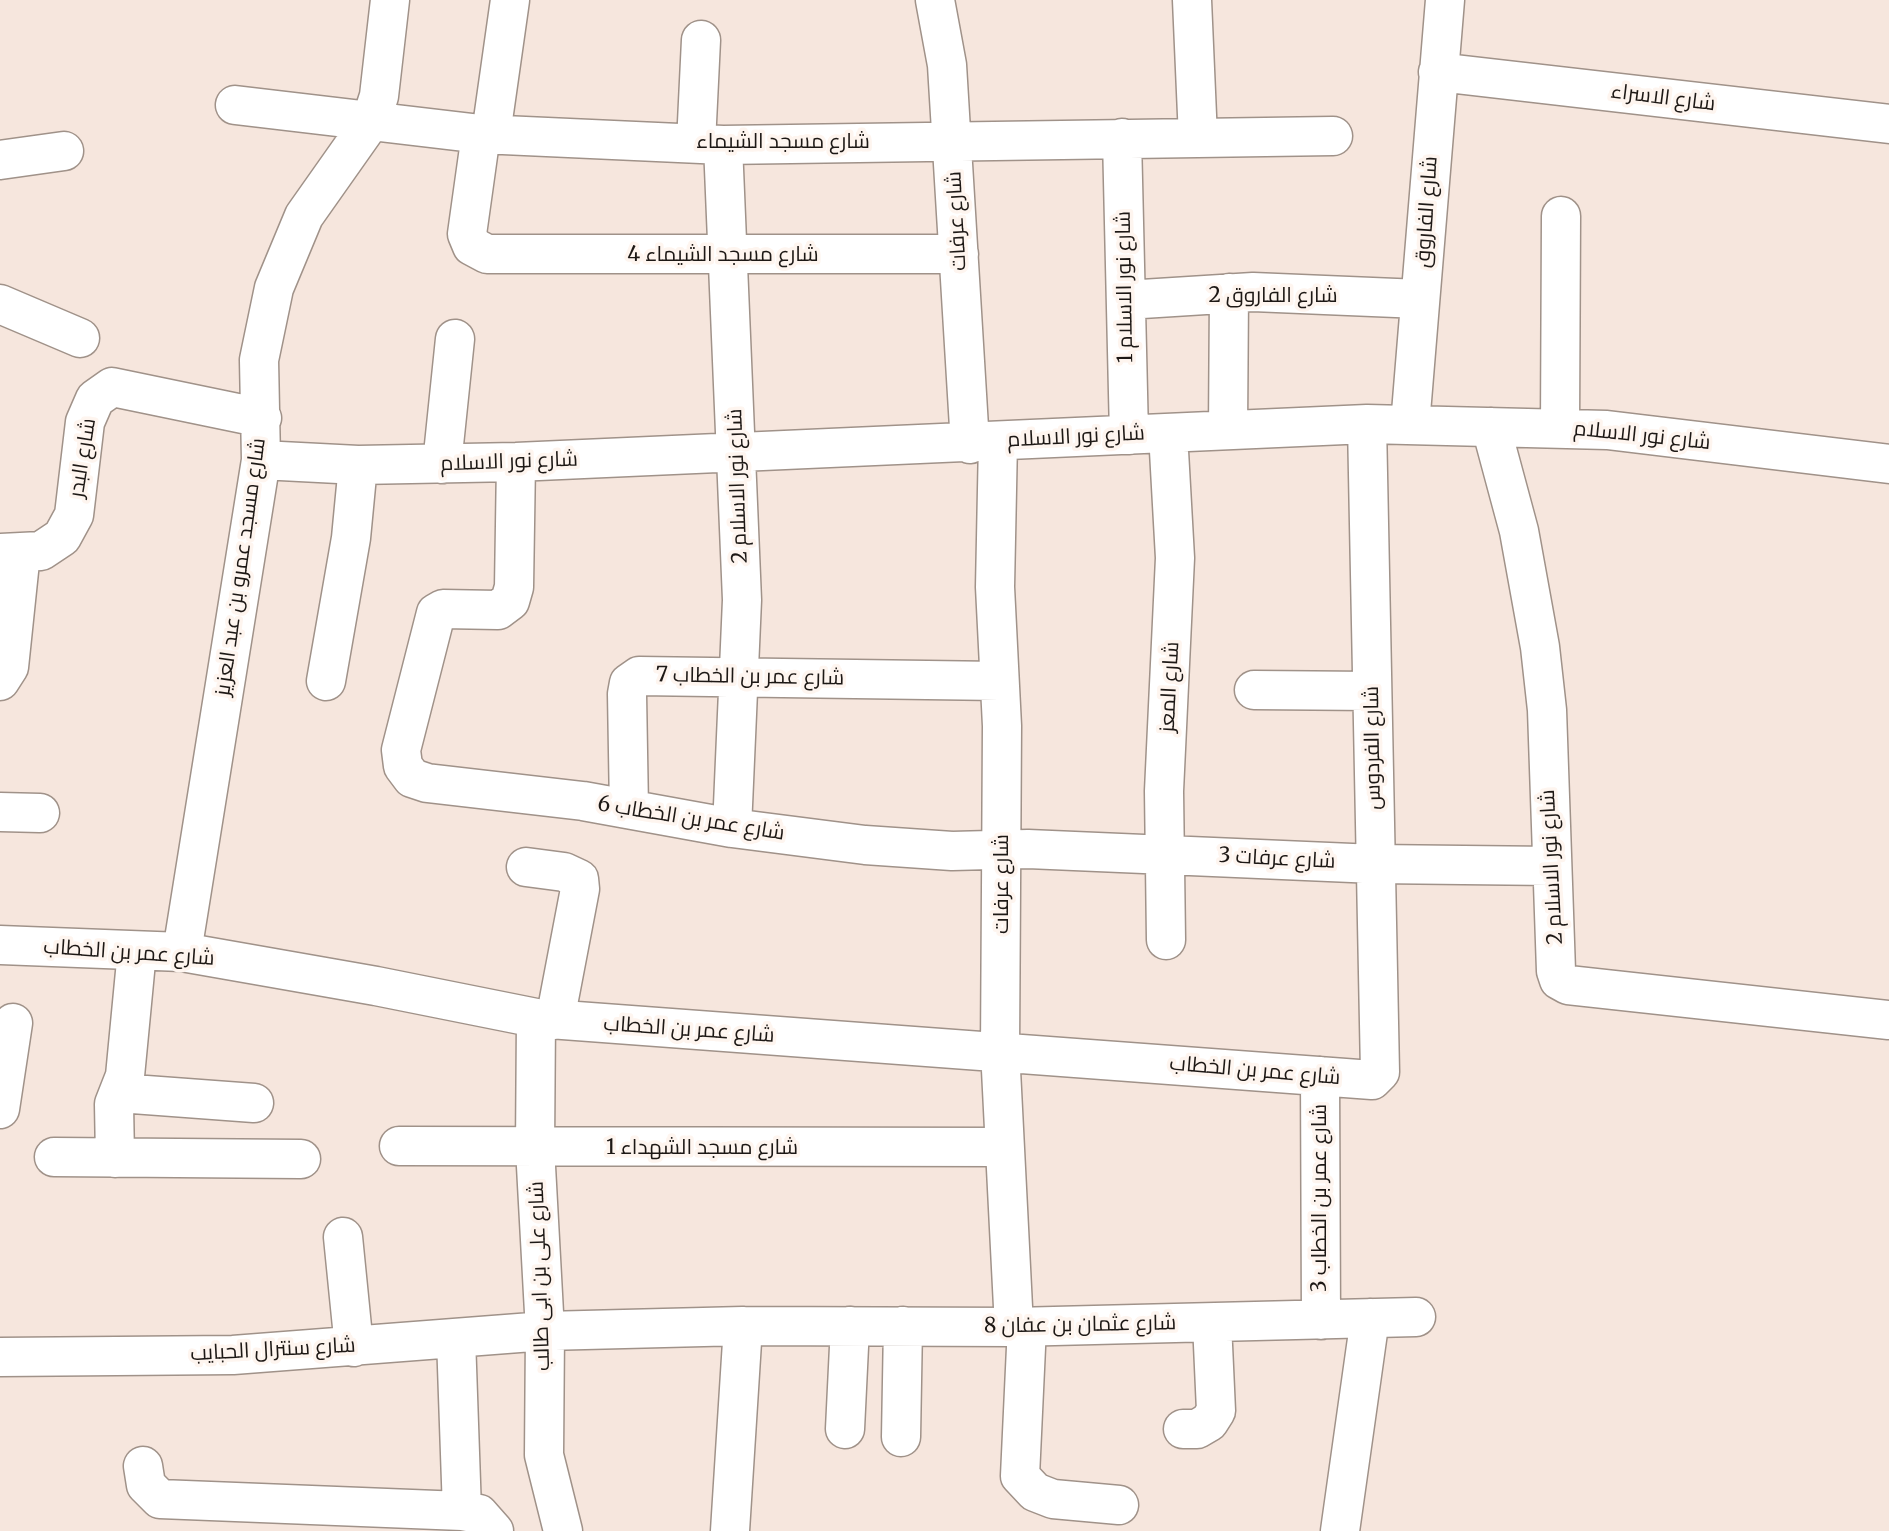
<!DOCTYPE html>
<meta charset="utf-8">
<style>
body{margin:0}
canvas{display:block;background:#f6e6dd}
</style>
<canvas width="1889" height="1531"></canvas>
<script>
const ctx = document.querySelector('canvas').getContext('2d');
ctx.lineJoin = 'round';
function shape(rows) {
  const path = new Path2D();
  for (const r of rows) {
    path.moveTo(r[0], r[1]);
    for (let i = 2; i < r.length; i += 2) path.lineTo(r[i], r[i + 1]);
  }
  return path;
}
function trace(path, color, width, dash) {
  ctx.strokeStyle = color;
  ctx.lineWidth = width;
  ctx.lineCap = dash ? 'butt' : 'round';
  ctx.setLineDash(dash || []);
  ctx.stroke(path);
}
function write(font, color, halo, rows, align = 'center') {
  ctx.font = font + ' Merriweather,Cairo,serif';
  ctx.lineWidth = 7;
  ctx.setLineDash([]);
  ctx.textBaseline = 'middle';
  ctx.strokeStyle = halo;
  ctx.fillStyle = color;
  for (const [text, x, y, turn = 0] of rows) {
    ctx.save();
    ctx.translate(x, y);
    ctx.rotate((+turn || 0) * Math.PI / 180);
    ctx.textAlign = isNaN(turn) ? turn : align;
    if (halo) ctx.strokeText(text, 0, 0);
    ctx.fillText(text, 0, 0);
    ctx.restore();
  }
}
const minor = shape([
 [935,0,947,65,970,444],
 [1192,0,1198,138],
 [1438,72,1889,124],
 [235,105,481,134,723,145,1333,136],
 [481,134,467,234,472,246,487,254,959,254],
 [491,134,510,0],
 [1122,138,1129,435],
 [696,143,701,40],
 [723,145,742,600,732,828],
 [0,160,64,151],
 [1126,300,1253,292,1420,299],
 [0,304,80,338],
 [1410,425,1445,0],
 [1491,427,1519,531,1540,647,1547,710,1556,971,1559,980,1568,985,1889,1020],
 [1560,428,1561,216],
 [1228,430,1229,293],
 [998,441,995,587,1002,726,1000,1050,1014,1327],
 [261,460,358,465,516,462,1367,424,1607,430,1889,464],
 [516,462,514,587,510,601,498,610,443,609,436,613,401,750,403,766,412,778,427,783,583,801,732,828,865,845,952,851,1028,849,1375,864,1552,866],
 [442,464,455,339],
 [0,553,41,551,62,537,74,515,85,422,95,399,112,387,262,418],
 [0,681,9,667,21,552],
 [326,681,351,538,358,465],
 [1254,690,1372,691],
 [629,809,627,694,629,683,639,676,999,681],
 [0,812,40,813],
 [526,867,564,872,579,879,580,889,555,1020],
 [1166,940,1164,791,1175,558,1168,433],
 [0,945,182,952,376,986,536,1018,1372,1080,1380,1072,1367,424],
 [182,952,261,460,259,360,274,288,304,216,371,121,379,96,390,0],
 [536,1018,535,1148,545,1331,544,1455,563,1531],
 [1320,1076,1321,1320],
 [119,1093,254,1103],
 [0,1109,13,1023],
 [399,1146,1004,1147],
 [54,1157,301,1159],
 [115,1158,114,1104,125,1076,137,951],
 [343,1237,354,1347],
 [1027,1326,1020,1476,1035,1492,1053,1499,1119,1505],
 [456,1338,462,1511],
 [0,1357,233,1355,545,1331,743,1326,1014,1327,1416,1317],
 [845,1429,850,1326],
 [1183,1429,1197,1429,1209,1422,1216,1411,1212,1323],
 [901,1437,903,1326],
 [143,1466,146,1485,160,1499,462,1511,479,1514,494,1531],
 [730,1531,743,1326],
 [1340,1531,1370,1318]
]);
trace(minor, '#a09289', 41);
trace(minor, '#fff', 38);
write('21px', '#1d1815', '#fef5ef', [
 ["شارع الاسراء",1663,98,7],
 ["شارع مسجد الشيماء",783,142],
 ["شارع الفاروق",1427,212,-86],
 ["شارع عرفات",957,221,-93],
 ["شارع مسجد الشيماء 4",723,255],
 ["شارع نور الاسلام 1",1125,287,-91],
 ["شارع الفاروق 2",1273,296],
 ["شارع نور الاسلام",1642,436,6],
 ["شارع نور الاسلام",1076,437,-3],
 ["شارع البدر",83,458,-81],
 ["شارع نور الاسلام",509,462,-2],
 ["شارع نور الاسلام 2",738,486,-92],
 ["شارع مسجد عمرو بن عبد العزيز",241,567,-82],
 ["شارع عمر بن الخطاب 7",750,677,1],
 ["شارع المعز",1170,687,-87],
 ["شارع الفردوس",1373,748,-91],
 ["شارع عمر بن الخطاب 6",691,819,9],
 ["شارع عرفات 3",1277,859,3],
 ["شارع نور الاسلام 2",1552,867,-93],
 ["شارع عرفات",1002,884,-90],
 ["شارع عمر بن الخطاب",129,953,4],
 ["شارع عمر بن الخطاب",689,1030,4],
 ["شارع عمر بن الخطاب",1255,1071,5],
 ["شارع مسجد الشهداء 1",702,1148],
 ["شارع عمر بن الخطاب 3",1320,1198,-90],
 ["شارع على بن ابى طالب",540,1276,-92],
 ["شارع عثمان بن عفان 8",1080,1325,-1],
 ["شارع سنترال الحبايب",273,1350,-3]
]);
</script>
